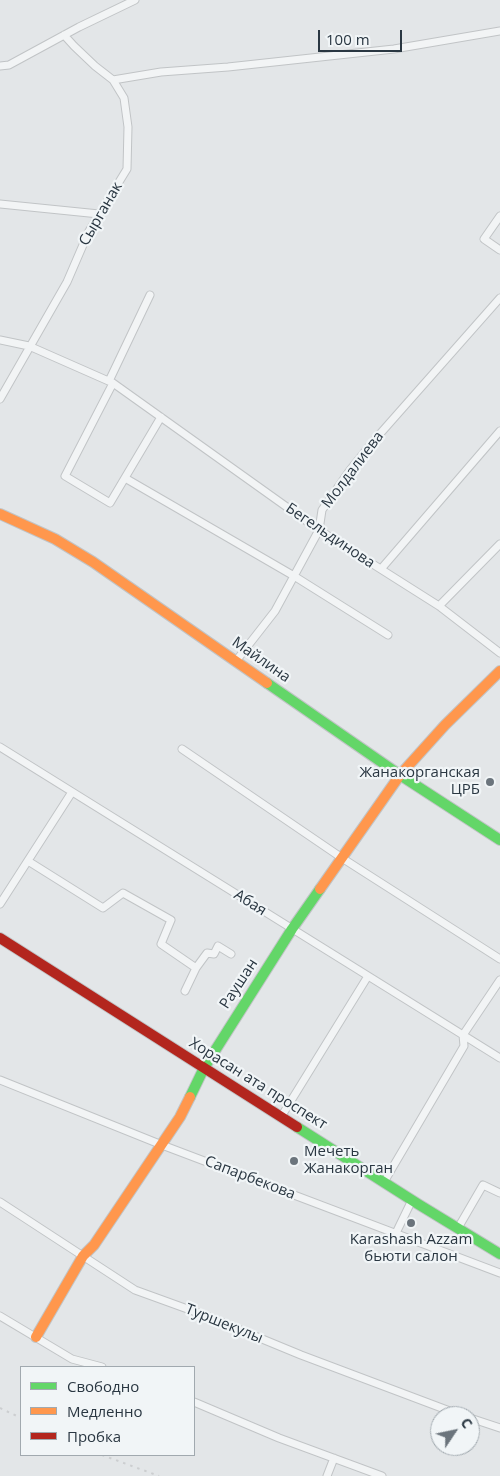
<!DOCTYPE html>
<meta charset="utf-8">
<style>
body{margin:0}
#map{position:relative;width:500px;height:1476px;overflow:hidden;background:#e3e6e8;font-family:"Open Sans",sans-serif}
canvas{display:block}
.legend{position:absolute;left:20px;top:1366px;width:175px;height:90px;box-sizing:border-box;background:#f1f5f7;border:1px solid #a1a9af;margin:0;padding:6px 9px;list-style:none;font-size:15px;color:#2a3742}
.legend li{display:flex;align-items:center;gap:10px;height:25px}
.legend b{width:25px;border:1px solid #a1a9af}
.north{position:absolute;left:430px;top:1406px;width:50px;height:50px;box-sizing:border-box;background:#f1f5f7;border:1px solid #a1a9af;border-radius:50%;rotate:56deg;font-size:14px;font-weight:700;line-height:20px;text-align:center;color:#2a3742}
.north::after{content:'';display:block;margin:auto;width:18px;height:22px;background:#6b747c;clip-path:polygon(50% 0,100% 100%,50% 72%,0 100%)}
.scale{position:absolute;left:318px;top:30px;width:84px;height:22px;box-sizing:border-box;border:2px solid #2a3742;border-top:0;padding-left:6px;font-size:15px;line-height:18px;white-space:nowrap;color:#2a3742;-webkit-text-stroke:4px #f1f5f7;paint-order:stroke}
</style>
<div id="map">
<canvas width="500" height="1476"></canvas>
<ul class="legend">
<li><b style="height:6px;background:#63d668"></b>Свободно</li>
<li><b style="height:6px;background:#ff974d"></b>Медленно</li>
<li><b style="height:6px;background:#b3261e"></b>Пробка</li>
</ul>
<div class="north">С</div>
<div class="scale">100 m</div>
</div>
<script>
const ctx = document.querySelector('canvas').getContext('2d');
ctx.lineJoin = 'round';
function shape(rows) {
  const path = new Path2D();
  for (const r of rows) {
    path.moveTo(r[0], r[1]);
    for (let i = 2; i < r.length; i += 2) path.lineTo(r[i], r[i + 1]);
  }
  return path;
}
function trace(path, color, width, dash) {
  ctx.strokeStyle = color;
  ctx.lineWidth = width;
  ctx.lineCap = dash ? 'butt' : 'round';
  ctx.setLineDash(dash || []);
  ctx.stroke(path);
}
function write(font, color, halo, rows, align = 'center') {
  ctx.font = font + ' "Open Sans",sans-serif';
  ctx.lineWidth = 4.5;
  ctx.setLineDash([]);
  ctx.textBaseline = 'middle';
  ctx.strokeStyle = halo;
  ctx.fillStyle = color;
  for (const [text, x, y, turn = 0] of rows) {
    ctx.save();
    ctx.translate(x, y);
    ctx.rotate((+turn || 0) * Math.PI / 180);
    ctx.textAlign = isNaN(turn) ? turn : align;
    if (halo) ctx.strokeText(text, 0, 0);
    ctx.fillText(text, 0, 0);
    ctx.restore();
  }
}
const street = shape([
 [0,66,9,65,79,27,135,0],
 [113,80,161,72,228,67,394,49,500,31],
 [0,204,99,214],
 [500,216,484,239,500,250],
 [0,340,29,346,113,383,319,530,439,606,500,653],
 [109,381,150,295],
 [113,383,65,476,110,503,161,417],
 [0,399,67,282,89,231,127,169,128,127,124,98,113,80,95,66,74,46,64,35],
 [125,478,294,576,388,635],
 [381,569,500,431],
 [439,606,500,544],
 [236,661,275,611,319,530,322,510,350,470,371,444,500,298],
 [0,747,500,1058],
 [182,749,342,858,500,959],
 [28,861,103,908,123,893,171,920,161,944,196,968,207,953,214,954,218,946,231,954],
 [0,904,72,792],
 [185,991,196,968],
 [0,1080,162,1145,500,1273],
 [281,1117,368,976],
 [384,1182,464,1046,463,1035,500,980],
 [0,1202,135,1290,204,1315,301,1355,463,1416],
 [458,1228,483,1185,500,1193],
 [396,1233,412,1200],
 [0,1316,72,1359,102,1367],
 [194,1402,279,1438,382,1476],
 [470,1418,500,1428],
 [327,1476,334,1458]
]);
const fast = shape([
 [267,683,400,775,500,840],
 [190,1097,204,1068,292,929,320,889],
 [297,1127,418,1204,500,1254]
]);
const slow = shape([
 [0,514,55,539,93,562,267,683],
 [320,889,400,775,445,725,500,671],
 [36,1337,83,1256,94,1245,180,1117,190,1097]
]);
const jam = shape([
 [0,938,297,1127]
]);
trace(street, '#c1c4c6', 9);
trace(fast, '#c1c4c6', 12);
trace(slow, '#c1c4c6', 12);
trace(jam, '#c1c4c6', 12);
trace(street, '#f2f4f5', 7);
trace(fast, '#63d668', 10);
trace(slow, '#ff974d', 10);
trace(jam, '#b3261e', 10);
trace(shape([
 [0,1408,21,1418],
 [102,1455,159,1476]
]), '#ccced0', 2, [2.5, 5]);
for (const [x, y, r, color] of [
 [490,782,5,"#6b747c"],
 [294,1161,5,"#6b747c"],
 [411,1223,5,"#6b747c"]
]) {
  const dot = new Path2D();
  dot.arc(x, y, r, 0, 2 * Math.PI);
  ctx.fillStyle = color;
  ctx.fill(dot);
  trace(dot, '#f1f5f7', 2);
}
write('15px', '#2a3742', '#f1f5f7', [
 ["Сырганак",101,214,-60],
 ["Молдалиева",353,470,-53],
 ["Бегельдинова",330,536,34],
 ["Майлина",261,660,35],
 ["Абая",250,903,32],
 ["Раушан",239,984,-57],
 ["Хорасан ата проспект",258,1084,32],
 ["Сапарбекова",250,1178,21],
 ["Туршекулы",224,1324,22]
]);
write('15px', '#2a3742', '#f1f5f7', [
 ["Жанакорганская",480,773],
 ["ЦРБ",480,790],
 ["Мечеть",304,1152,"left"],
 ["Жанакорган",304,1169,"left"],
 ["Karashash Azzam",411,1240,"center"],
 ["бьюти салон",411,1257,"center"]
], 'right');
</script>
